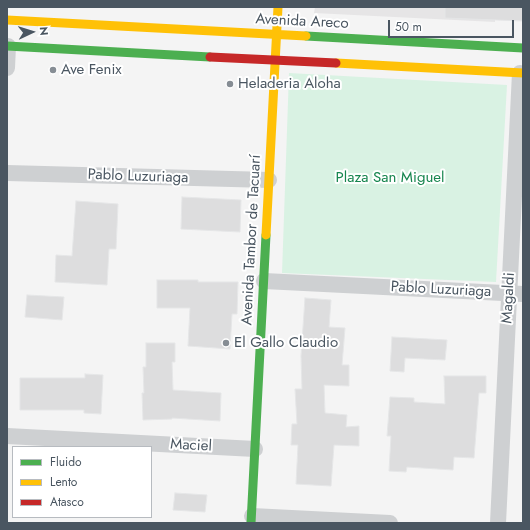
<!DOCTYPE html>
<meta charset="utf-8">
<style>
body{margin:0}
#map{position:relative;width:530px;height:530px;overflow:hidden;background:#f4f4f4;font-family:Jost,sans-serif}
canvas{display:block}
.frame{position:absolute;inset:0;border:8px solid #4a5661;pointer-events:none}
.legend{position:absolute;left:12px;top:446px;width:140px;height:72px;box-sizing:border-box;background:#fff;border:1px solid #b7bbc0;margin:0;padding:5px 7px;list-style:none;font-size:12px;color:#4a5661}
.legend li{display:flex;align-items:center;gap:8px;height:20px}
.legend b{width:20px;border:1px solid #b7bbc0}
.north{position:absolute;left:12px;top:12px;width:40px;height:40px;-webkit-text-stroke:3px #fff;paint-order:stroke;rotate:86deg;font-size:11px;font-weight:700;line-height:16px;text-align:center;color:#4a5661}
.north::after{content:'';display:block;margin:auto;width:14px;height:18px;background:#4a5661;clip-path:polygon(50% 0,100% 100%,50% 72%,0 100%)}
.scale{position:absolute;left:388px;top:20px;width:126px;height:18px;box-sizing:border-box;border:2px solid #4a5661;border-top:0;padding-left:5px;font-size:12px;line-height:14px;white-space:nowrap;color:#4a5661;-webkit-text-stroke:3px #fff;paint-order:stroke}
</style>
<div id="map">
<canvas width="530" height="530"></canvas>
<div class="frame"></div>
<ul class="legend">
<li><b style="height:5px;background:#4caf50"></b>Fluido</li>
<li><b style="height:5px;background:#ffc107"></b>Lento</li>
<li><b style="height:5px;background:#c62828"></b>Atasco</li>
</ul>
<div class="north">N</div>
<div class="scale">50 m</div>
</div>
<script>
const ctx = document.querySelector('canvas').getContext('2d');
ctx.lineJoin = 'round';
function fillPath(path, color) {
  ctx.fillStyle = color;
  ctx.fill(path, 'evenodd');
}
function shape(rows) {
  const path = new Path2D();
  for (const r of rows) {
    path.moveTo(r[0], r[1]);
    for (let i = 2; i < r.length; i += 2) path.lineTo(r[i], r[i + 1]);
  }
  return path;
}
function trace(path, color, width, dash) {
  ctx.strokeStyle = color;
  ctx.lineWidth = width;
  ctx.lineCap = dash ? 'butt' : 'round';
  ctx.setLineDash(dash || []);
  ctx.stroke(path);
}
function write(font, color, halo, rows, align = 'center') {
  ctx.font = font + ' Jost,sans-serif';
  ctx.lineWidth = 4;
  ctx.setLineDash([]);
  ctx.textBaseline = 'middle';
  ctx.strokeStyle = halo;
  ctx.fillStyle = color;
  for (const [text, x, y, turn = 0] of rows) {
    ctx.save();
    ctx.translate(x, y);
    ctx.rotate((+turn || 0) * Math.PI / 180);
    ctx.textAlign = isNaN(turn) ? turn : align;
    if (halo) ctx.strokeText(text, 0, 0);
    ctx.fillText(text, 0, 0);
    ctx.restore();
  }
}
fillPath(shape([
 [315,7,495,7,495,22,314,13]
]), '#e6e5e6');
fillPath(shape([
 [289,73,507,85,496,282,282,273]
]), '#d9f2e3');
const building = shape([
 [445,7,523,7,523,21,445,18,445,7],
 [182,197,241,200,240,232,181,229,182,197],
 [76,201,118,204,116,249,109,249,107,285,55,282,56,255,72,256,76,201],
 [157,280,198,280,198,282,238,282,237,314,232,314,230,349,188,346,190,308,157,308,157,280],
 [27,295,64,297,62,320,25,317,27,295],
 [305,298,331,300,329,327,345,328,342,365,349,365,349,386,324,385,325,413,347,415,346,427,359,426,359,446,334,445,331,486,296,484,298,445,291,445,292,424,297,424,295,389,302,389,301,356,305,298],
 [392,337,447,340,445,360,405,358,404,372,390,371,392,337],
 [146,343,175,343,175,362,172,362,173,390,221,393,220,421,172,418,172,419,143,420,142,393,144,393,143,367,146,367,146,343],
 [85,374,103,375,101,414,84,413,84,410,20,410,20,378,85,378,85,374],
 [444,376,486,376,486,393,479,393,474,458,454,457,453,470,407,467,406,472,389,471,391,436,387,436,390,397,414,398,414,402,445,404,444,376],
 [175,493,207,495,205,512,173,510,175,493]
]);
fillPath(building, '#ddddde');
trace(building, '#e5e6e7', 1);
trace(shape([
 [7,68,8,46],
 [7,173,269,180],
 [264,281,523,294],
 [7,436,255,449],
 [252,516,390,523],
 [498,523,520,73]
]), '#ced0d2', 16);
trace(shape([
 [306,36,523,48],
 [7,46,210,57],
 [251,523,266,235]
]), '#4caf50', 9);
trace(shape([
 [7,20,306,36],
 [336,63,523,73],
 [266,235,278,7]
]), '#ffc107', 9);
trace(shape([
 [210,57,336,63]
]), '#c62828', 9);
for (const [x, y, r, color] of [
 [53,70,4,"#868d94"],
 [230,84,4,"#868d94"],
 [226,343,4,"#868d94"]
]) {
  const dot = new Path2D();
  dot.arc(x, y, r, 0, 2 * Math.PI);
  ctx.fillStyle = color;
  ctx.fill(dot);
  trace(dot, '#fff', 1.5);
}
write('15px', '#4a5661', '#fff', [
 ["Avenida Areco",302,22,3],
 ["Pablo Luzuriaga",138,177,2],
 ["Avenida Tambor de Tacuarí",252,240,-87],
 ["Pablo Luzuriaga",441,290,3],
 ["Magaldi",509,298,-87],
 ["Maciel",191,446,3]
]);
write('15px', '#4a5661', '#fff', [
 ["Ave Fenix",61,70],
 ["Heladeria Aloha",238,84],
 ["El Gallo Claudio",234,343]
], 'left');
write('15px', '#17864f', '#fff', [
 ["Plaza San Miguel",390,178]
]);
</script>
